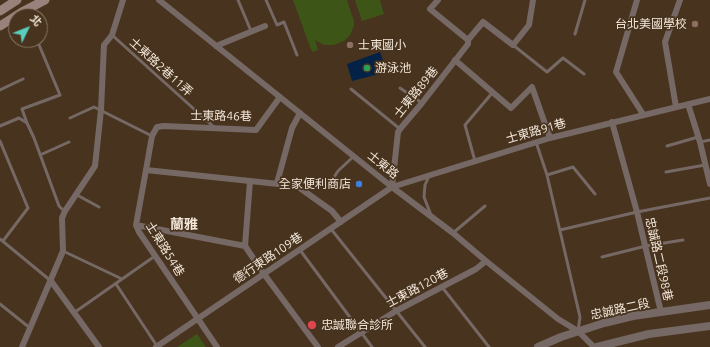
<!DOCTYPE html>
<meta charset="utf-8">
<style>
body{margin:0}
#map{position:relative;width:710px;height:347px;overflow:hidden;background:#47331e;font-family:Ubuntu,"Noto Sans TC",sans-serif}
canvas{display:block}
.north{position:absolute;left:8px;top:8px;width:40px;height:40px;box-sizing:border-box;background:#47331e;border:1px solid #8c7b69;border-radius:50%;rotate:47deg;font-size:11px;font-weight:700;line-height:16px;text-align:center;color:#f3e7da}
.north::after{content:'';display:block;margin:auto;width:14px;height:18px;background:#59cebe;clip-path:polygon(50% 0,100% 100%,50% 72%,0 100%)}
</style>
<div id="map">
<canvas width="710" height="347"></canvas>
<div class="north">北</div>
</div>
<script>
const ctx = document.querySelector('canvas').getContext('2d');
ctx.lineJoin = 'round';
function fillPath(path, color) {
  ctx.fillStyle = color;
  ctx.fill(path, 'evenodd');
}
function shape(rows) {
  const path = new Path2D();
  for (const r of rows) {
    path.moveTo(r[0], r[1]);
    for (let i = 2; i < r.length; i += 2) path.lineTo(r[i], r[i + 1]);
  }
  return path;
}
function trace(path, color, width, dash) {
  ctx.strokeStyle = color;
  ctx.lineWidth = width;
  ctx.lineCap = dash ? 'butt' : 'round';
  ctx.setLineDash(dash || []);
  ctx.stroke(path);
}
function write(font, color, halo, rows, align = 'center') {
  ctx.font = font + ' Ubuntu,"Noto Sans TC",sans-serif';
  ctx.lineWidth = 3.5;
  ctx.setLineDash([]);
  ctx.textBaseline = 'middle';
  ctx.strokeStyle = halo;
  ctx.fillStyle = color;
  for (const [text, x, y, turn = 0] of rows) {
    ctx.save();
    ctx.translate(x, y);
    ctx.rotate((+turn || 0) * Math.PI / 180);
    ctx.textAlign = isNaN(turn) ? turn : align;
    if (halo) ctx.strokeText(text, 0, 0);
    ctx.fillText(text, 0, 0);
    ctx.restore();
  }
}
fillPath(shape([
 [293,0,347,0,354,21,354,26,350,35,344,41,334,45,324,45,315,40,318,50,312,52],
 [355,0,380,0,384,14,362,21],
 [197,334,206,347,177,347]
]), '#3d5617');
fillPath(shape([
 [380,52,387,72,352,81,347,64]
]), '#042247');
trace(shape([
 [238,0,251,31],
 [266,0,277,25,284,22,297,55],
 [575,34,585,0],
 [112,35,215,128],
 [513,45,547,72,563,58,584,74],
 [400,88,422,103],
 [351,89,400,129],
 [0,90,23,79],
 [70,118,94,107,152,136],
 [27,123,22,109,60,95,37,40],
 [0,126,19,118,27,123,34,138,59,206,64,211],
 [0,141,28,208,3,241],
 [536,142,547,175,580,317,578,331],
 [700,142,710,140],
 [667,146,698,137],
 [40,155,69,142],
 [475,161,465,125,493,92],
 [666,172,705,165],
 [547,175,573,167,595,194],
 [429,176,425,185,424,197,431,215],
 [329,185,338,171,354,156],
 [77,195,99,207],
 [331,229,425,347],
 [560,230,637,212,710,198],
 [453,233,485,206],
 [0,239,51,281],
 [300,250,372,347],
 [63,251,122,279],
 [602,257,646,246,683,240],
 [116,284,157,346],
 [442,287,489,347],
 [0,304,30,328],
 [75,312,155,256]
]), '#766864', 3);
trace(shape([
 [159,0,392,187,453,233,486,261,558,319,578,331,594,347],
 [438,0,430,9,468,40],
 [637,0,616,72,643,114],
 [216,46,265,26],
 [455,60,511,108,532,87,550,138],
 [688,104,700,142,710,184],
 [676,107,665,42,680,0],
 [612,122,637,212,661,312],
 [146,170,152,136,157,127,164,126,256,130,280,97],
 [277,183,292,128,300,113],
 [392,187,398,132,400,129,422,103,468,44,468,40,483,22,513,45,529,25,533,0],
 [136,225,245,246,264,274,318,347],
 [245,246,250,181,297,186,332,211,341,222],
 [51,281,99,347],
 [22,347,63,251,62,218,65,211,95,166,101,110,104,45,112,35,123,0],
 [156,347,392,187,550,138,710,99],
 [217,347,139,232,136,225,146,170,250,181],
 [338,347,396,311,476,269,486,261]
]), '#766864', 6);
trace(shape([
 [538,347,561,337,604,323,633,316,710,305],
 [597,347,649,334,710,326]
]), '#766864', 8);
trace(shape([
 [0,11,17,0],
 [0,26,22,12,45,0]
]), '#99827c', 9);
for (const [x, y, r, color] of [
 [695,24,4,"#8d6e63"],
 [350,45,4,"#8d6e63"],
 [367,68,4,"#2e9e5b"],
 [359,184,4,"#3f7fe0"],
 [312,325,5,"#e0444e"]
]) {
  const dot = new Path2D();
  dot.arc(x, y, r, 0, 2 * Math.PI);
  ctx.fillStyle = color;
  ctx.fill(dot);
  trace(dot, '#47331e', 1.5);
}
write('12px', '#f3e7da', '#47331e', [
 ["台北美國學校",687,24,"right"],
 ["士東國小",358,45],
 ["游泳池",375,68],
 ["全家便利商店",351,184,"right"],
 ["忠誠聯合診所",321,325]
], 'left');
write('12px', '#f3e7da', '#47331e', [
 ["士東路2巷11弄",161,67,42],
 ["士東路89巷",416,92,-51],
 ["士東路46巷",221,116,1],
 ["士東路91巷",536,131,-16],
 ["士東路",383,165,39],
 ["士東路54巷",165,249,58],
 ["德行東路109巷",268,258,-34],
 ["忠誠路二段98巷",659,259,77],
 ["士東路120巷",417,288,-28],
 ["忠誠路二段",620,309,-12]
]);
write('bold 14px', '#f3e7da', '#47331e', [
 ["蘭雅",184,224]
]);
</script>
